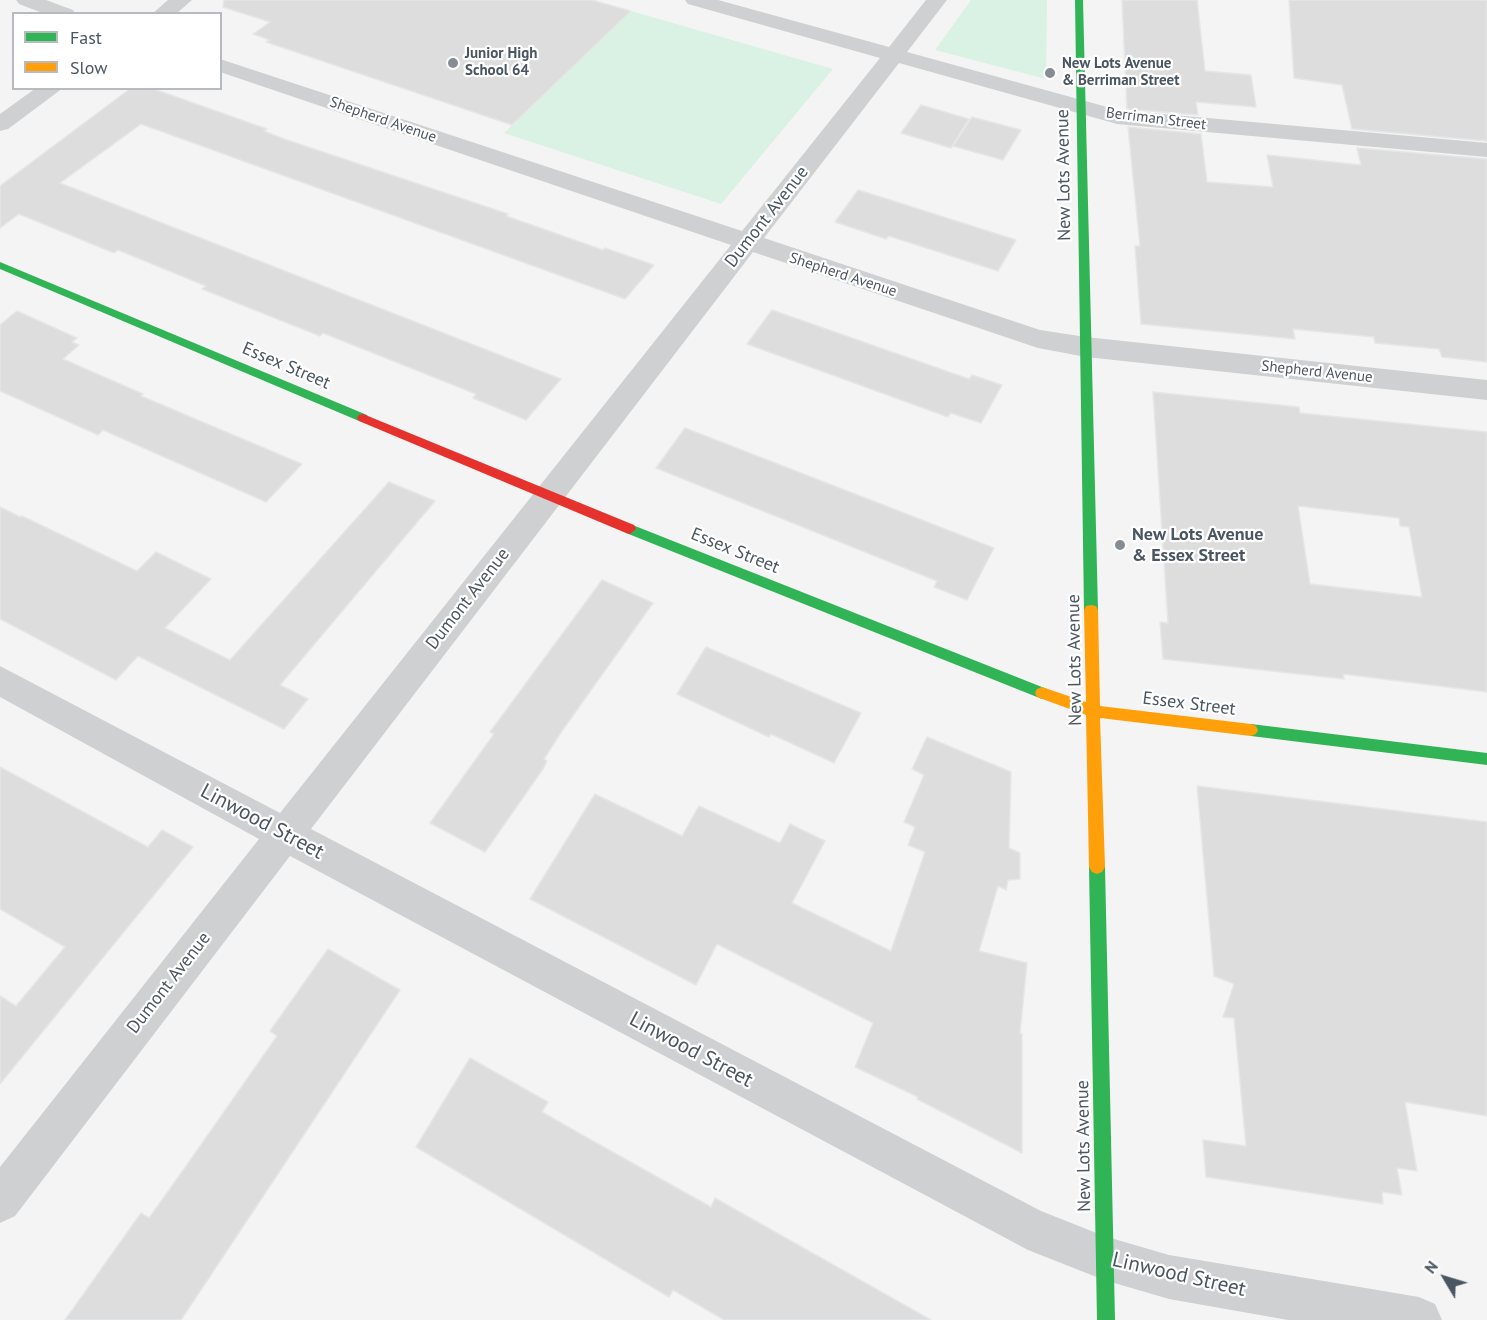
<!DOCTYPE html>
<style>
body{margin:0}
#map{position:relative;width:1487px;height:1320px;overflow:hidden;background:#f4f4f4;font-family:"PT Sans",sans-serif}
canvas{display:block}
.legend{position:absolute;left:12px;top:12px;width:210px;height:78px;box-sizing:border-box;background:#fff;border:2px solid #b7bbc0;margin:0;padding:8px 10px;list-style:none;font-size:18px;color:#4a5661}
.legend li{display:flex;align-items:center;gap:12px;height:30px}
.legend b{width:30px;border:2px solid #b7bbc0}
.north{position:absolute;left:1415px;top:1248px;width:60px;height:60px;-webkit-text-stroke:4px #fff;paint-order:stroke;rotate:308deg;font-size:16px;font-weight:700;line-height:24px;text-align:center;color:#4a5661}
.north::after{content:'';display:block;margin:auto;width:21px;height:27px;background:#4a5661;clip-path:polygon(50% 0,100% 100%,50% 72%,0 100%)}
</style>
<div id="map">
<canvas width="1487" height="1320"></canvas>
<ul class="legend">
<li><b style="height:8px;background:#30b455"></b>Fast</li>
<li><b style="height:8px;background:#ff9f0a"></b>Slow</li>
</ul>
<div class="north">N</div>
</div>
<script>
const ctx = document.querySelector('canvas').getContext('2d');
ctx.lineJoin = 'round';
function fillPath(path, color) {
  ctx.fillStyle = color;
  ctx.fill(path, 'evenodd');
}
function shape(rows) {
  const path = new Path2D();
  for (const r of rows) {
    path.moveTo(r[0], r[1]);
    for (let i = 2; i < r.length; i += 2) path.lineTo(r[i], r[i + 1]);
  }
  return path;
}
function trace(path, color, width, dash) {
  ctx.strokeStyle = color;
  ctx.lineWidth = width;
  ctx.lineCap = dash ? 'butt' : 'round';
  ctx.setLineDash(dash || []);
  ctx.stroke(path);
}
function write(font, color, halo, rows, align = 'center') {
  ctx.font = font + ' "PT Sans",sans-serif';
  ctx.lineWidth = 4.5;
  ctx.setLineDash([]);
  ctx.textBaseline = 'middle';
  ctx.strokeStyle = halo;
  ctx.fillStyle = color;
  for (const [text, x, y, turn = 0] of rows) {
    ctx.save();
    ctx.translate(x, y);
    ctx.rotate((+turn || 0) * Math.PI / 180);
    ctx.textAlign = isNaN(turn) ? turn : align;
    if (halo) ctx.strokeText(text, 0, 0);
    ctx.fillText(text, 0, 0);
    ctx.restore();
  }
}
fillPath(shape([
 [971,0,1047,0,1046,79,935,50],
 [631,11,833,69,721,204,504,133]
]), '#d9f2e3');
const building = shape([
 [224,0,592,0,631,11,512,125,266,42,270,40,253,34,270,22,223,7,224,0],
 [1122,0,1197,0,1205,71,1251,75,1256,107,1196,102,1198,115,1127,109,1122,0],
 [1289,0,1487,0,1487,141,1352,129,1342,85,1294,78,1289,0],
 [131,88,151,88,267,129,264,131,284,139,508,214,506,216,603,250,605,248,654,265,625,299,141,124,60,183,561,379,526,420,473,398,476,394,323,333,320,336,202,289,206,286,118,250,114,253,19,214,0,228,0,186,131,88],
 [921,105,969,119,951,148,901,133,921,105],
 [972,117,1021,130,1003,160,953,146,972,117],
 [1128,127,1201,134,1207,182,1273,187,1267,155,1361,165,1357,148,1487,159,1487,362,1442,357,1439,349,1375,343,1374,337,1293,329,1295,339,1141,324,1135,246,1140,246,1128,127],
 [858,190,884,198,1016,240,998,271,889,236,886,239,835,222,858,190],
 [772,310,969,379,972,375,1002,385,981,423,951,413,948,417,747,344,772,310],
 [17,311,77,338,72,342,79,345,63,359,143,394,141,396,302,464,266,502,103,430,98,435,0,391,0,325,17,311],
 [1153,392,1299,407,1300,413,1487,432,1487,692,1343,674,1344,679,1163,659,1160,622,1168,623,1153,392],
 [1298,506,1399,518,1400,526,1409,527,1422,597,1310,584,1298,506],
 [685,428,819,480,994,548,967,600,934,587,937,581,656,468,685,428],
 [389,482,435,501,280,685,308,699,284,729,138,656,116,680,0,619,0,507,20,517,22,516,137,571,156,552,211,579,165,628,230,660,389,482],
 [602,580,653,603,562,731,544,759,547,761,543,769,485,852,430,823,494,734,490,732,602,580],
 [706,647,861,713,834,763,771,734,769,737,677,694,706,647],
 [927,737,1011,772,1009,848,1020,853,1020,879,1008,880,1006,890,998,886,979,951,1027,963,1020,1033,1022,1034,1022,1153,917,1099,918,1097,855,1067,873,1023,717,944,696,985,530,899,595,794,682,836,699,806,780,843,790,824,825,841,792,903,891,951,925,852,908,845,915,827,904,822,924,775,912,769,927,737],
 [0,767,148,847,162,830,193,847,0,1084,0,996,16,1006,65,947,0,909,0,767],
 [1197,786,1487,822,1487,1116,1405,1102,1417,1171,1397,1168,1402,1195,1382,1192,1383,1204,1206,1177,1203,1140,1246,1146,1234,1018,1223,1017,1234,984,1214,976,1197,786],
 [328,949,400,990,181,1320,65,1320,141,1213,149,1218,184,1169,277,1036,270,1031,328,949],
 [470,1058,548,1102,542,1112,584,1136,711,1207,715,1198,931,1320,724,1320,673,1290,669,1297,416,1147,470,1058]
]);
fillPath(building, '#ddddde');
trace(building, '#e5e6e7', 1.5);
fillPath(shape([
 [16,0,46,0,73,10,76,14,45,14,19,4,16,0],
 [168,0,192,0,176,14,152,14,168,0],
 [685,0,718,0,889,47,926,0,947,0,907,52,1118,110,1487,143,1487,157,1117,124,899,63,764,238,1040,330,1086,337,1487,380,1487,400,1086,357,1038,348,753,252,311,829,1041,1211,1104,1236,1169,1255,1419,1297,1435,1304,1442,1320,1288,1320,1169,1299,1104,1280,1028,1250,290,856,15,1216,0,1223,0,1167,259,839,0,697,0,666,280,813,731,245,220,72,220,59,742,231,880,58,688,4,685,0],
 [36,88,63,88,8,129,0,131,0,114,36,88]
]), '#ced0d2');
fillPath(shape([
 [1075,0,1083,0,1098,610,1096,614,1091,615,1086,614,1084,610,1075,0],
 [0,262,367,415,369,418,363,422,359,421,0,269,0,262],
 [630,524,1047,689,1049,693,1047,697,1042,699,1037,697,626,533,624,529,626,525,630,524],
 [1251,724,1487,753,1487,765,1251,736,1246,734,1244,730,1246,726,1251,724],
 [1097,860,1102,862,1105,867,1115,1320,1097,1320,1089,867,1092,862,1097,860]
]), '#30b455');
fillPath(shape([
 [1091,605,1096,606,1098,610,1100,706,1251,724,1256,726,1258,730,1256,734,1251,736,1100,718,1105,867,1102,872,1097,874,1092,872,1089,867,1086,715,1037,697,1035,693,1037,689,1042,687,1086,702,1084,610,1086,606,1091,605]
]), '#ff9f0a');
fillPath(shape([
 [363,414,634,525,636,529,630,534,626,533,359,421,357,418,359,415,363,414]
]), '#e5322d');
for (const [x, y, r, color] of [
 [453,63,6,"#868d94"],
 [1050,73,6,"#868d94"],
 [1120,545,6,"#868d94"]
]) {
  const dot = new Path2D();
  dot.arc(x, y, r, 0, 2 * Math.PI);
  ctx.fillStyle = color;
  ctx.fill(dot);
  trace(dot, '#fff', 2);
}
write('bold 15px', '#4a5661', '#fff', [
 ["Junior High",465,54],
 ["School 64",465,71],
 ["New Lots Avenue",1062,64],
 ["& Berriman Street",1062,81]
], 'left');
write('15px', '#4a5661', '#fff', [
 ["Berriman Street",1156,119,7],
 ["Shepherd Avenue",383,120,19],
 ["Shepherd Avenue",843,275,18],
 ["Shepherd Avenue",1317,372,6]
]);
write('18px', '#4a5661', '#fff', [
 ["New Lots Avenue",1064,175,-91],
 ["Dumont Avenue",767,217,-52],
 ["Essex Street",286,366,23],
 ["Essex Street",735,551,22],
 ["Dumont Avenue",468,599,-52],
 ["New Lots Avenue",1075,660,-91],
 ["Essex Street",1189,704,7],
 ["Dumont Avenue",169,983,-52],
 ["New Lots Avenue",1084,1146,-91]
]);
write('bold 18px', '#4a5661', '#fff', [
 ["New Lots Avenue",1132,535],
 ["& Essex Street",1132,556]
], 'left');
write('21px', '#4a5661', '#fff', [
 ["Linwood Street",262,822,28],
 ["Linwood Street",691,1050,28],
 ["Linwood Street",1179,1275,13]
]);
</script>
